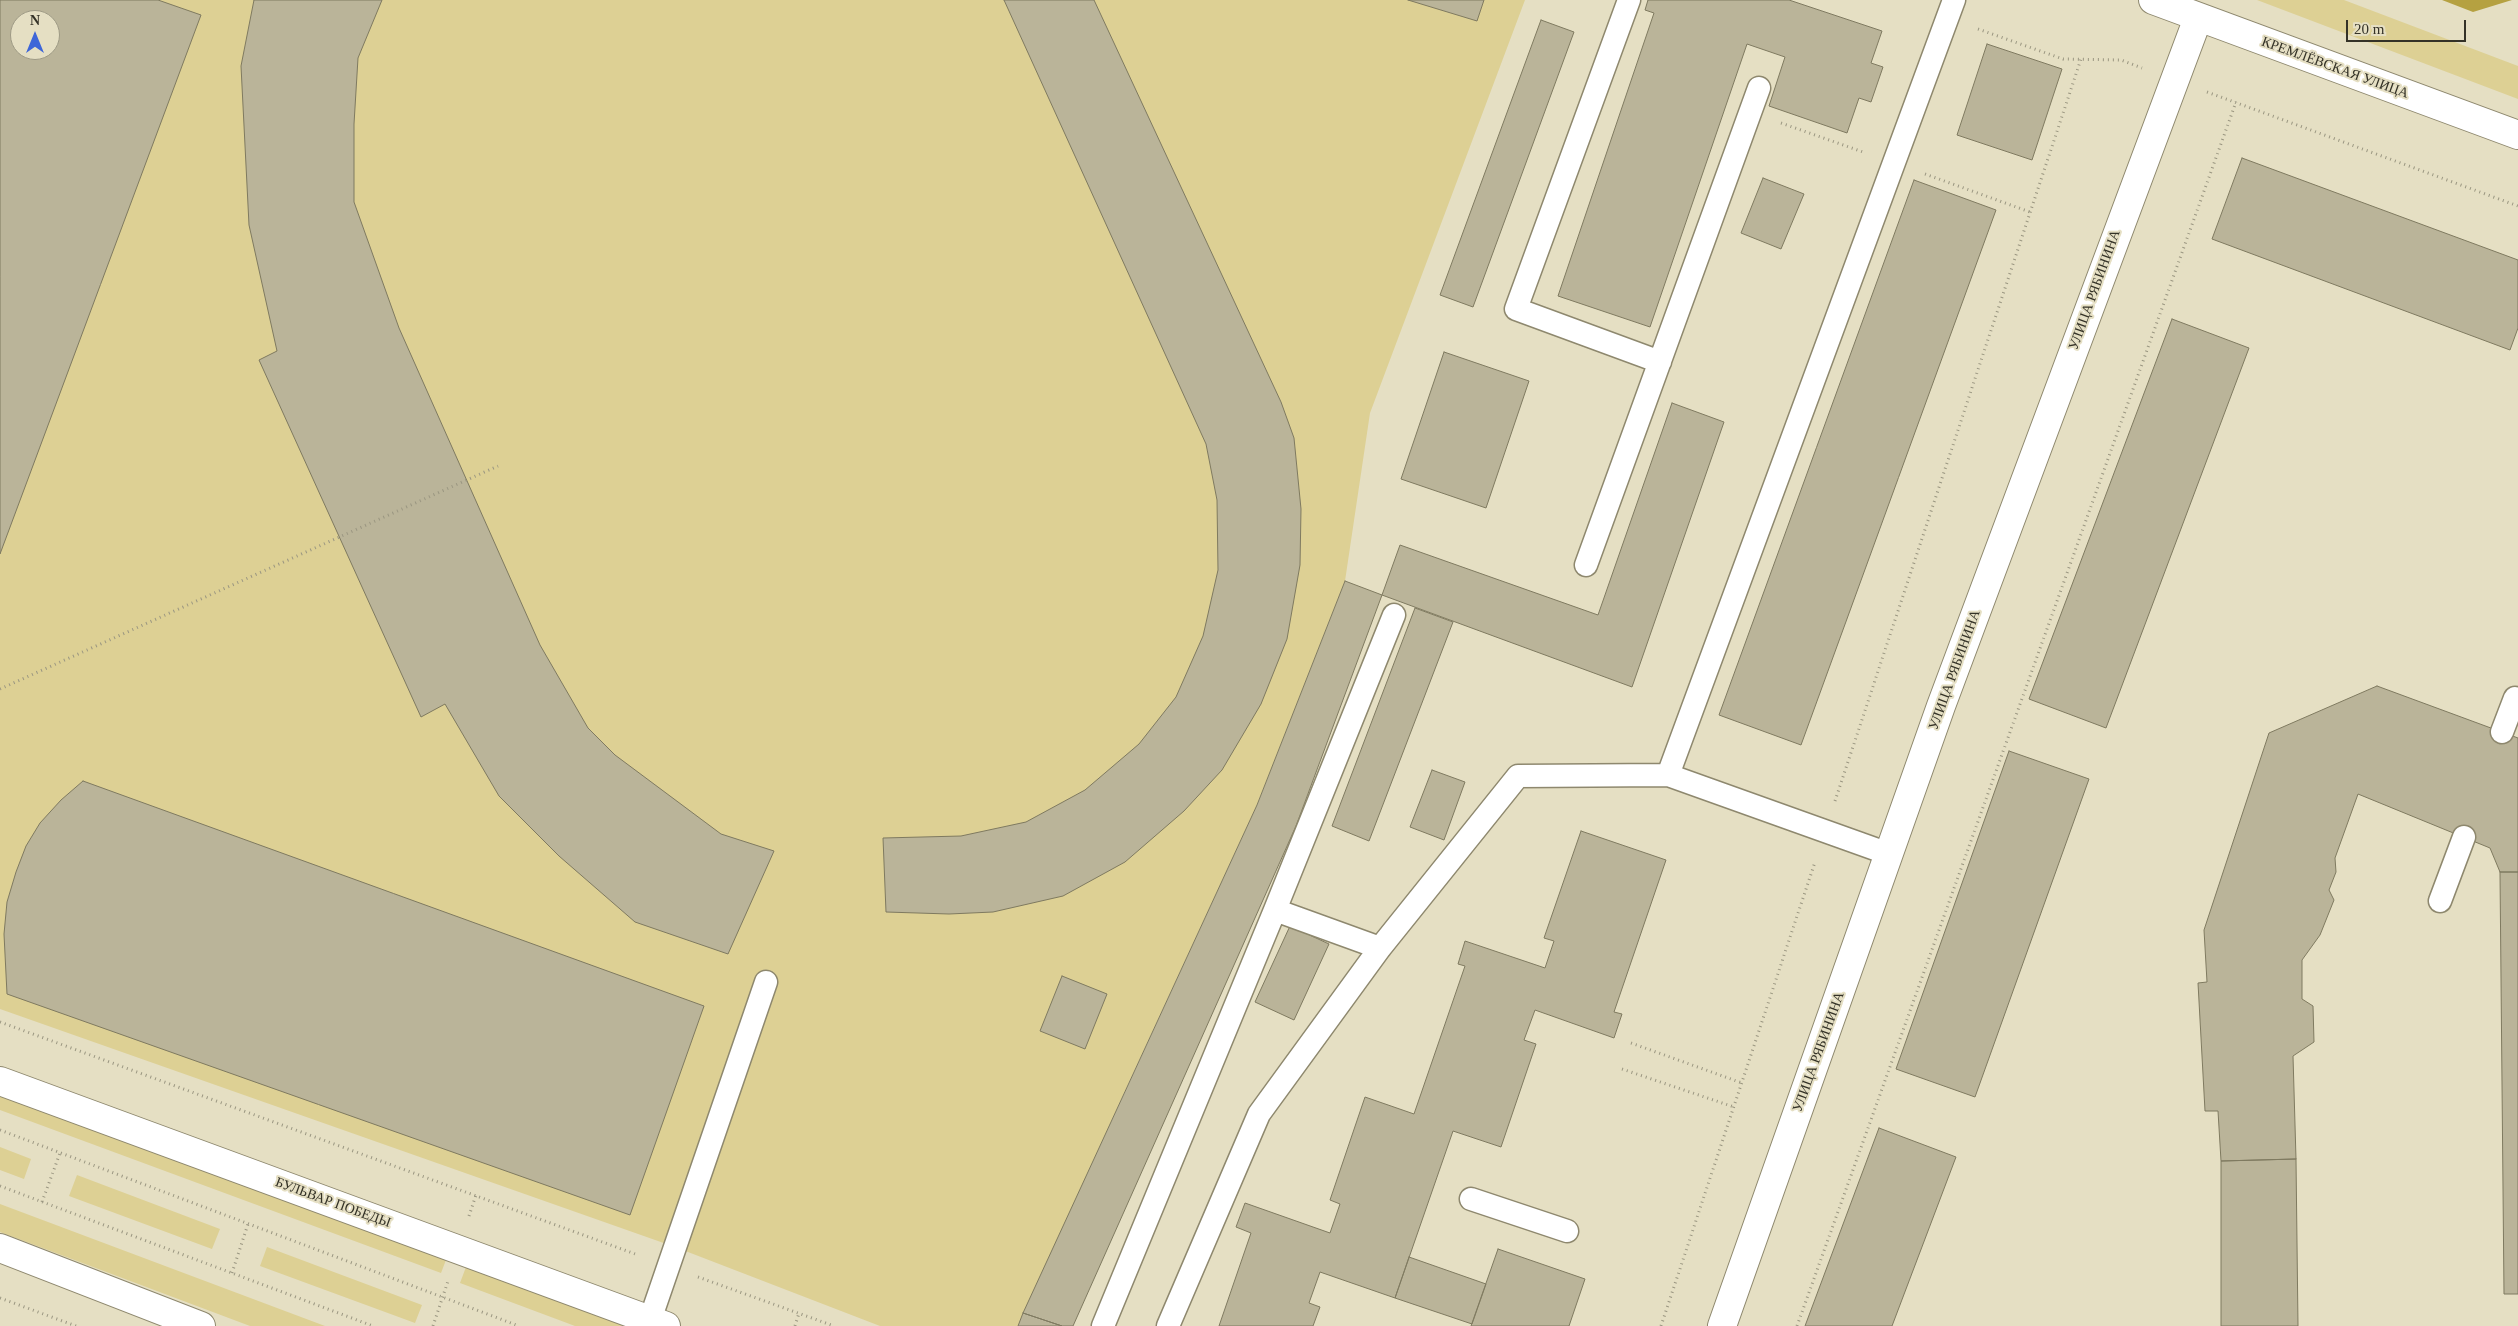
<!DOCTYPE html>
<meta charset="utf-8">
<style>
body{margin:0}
#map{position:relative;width:2518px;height:1326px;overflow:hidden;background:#e5dfc3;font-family:Georgia,serif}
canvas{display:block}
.north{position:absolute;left:10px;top:10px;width:50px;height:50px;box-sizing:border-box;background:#e5dfc3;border:1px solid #9e9a85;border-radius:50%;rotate:0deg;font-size:14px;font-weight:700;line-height:20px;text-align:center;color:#343227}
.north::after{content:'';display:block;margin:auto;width:18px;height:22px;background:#3e66d8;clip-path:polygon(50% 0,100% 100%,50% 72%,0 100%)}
.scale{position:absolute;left:2346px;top:20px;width:120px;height:22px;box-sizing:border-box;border:2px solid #343227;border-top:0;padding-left:6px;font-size:15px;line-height:18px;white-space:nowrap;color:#343227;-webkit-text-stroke:4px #e5dfc3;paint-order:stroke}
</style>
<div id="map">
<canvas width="2518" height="1326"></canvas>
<div class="north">N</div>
<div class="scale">20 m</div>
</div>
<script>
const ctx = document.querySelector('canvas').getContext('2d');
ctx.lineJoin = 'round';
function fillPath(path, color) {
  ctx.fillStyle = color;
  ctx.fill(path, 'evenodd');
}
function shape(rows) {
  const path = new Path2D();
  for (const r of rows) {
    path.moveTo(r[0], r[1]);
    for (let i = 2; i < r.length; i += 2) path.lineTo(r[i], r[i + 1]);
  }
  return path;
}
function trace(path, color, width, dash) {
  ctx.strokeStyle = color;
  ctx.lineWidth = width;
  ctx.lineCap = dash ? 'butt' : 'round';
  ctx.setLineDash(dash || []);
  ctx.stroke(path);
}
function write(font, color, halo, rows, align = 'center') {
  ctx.font = font + ' Georgia,serif';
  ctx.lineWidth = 4;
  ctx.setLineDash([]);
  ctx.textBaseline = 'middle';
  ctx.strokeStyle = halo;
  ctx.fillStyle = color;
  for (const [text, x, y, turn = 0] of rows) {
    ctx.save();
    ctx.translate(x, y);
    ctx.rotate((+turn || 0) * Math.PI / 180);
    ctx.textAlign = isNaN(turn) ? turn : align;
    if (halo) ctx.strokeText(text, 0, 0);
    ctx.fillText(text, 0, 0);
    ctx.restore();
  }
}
fillPath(shape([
 [0,0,1525,0,1370,413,1345,581,1257,805,1125,1091,1021,1326,880,1326,675,1247,0,1009],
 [20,20,50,20,50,50,20,50],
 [2257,0,2344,0,2518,66,2518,99],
 [0,1085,449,1252,441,1273,0,1110],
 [0,1147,31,1159,24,1179,0,1170],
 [77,1175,220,1229,212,1249,69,1196],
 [0,1204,325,1326,250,1326,0,1232],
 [267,1247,422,1305,415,1323,260,1266],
 [469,1259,647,1326,575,1326,460,1283]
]), '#ddd094');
fillPath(shape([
 [2442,0,2512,0,2473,12]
]), '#b5a141');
const building = shape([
 [0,0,158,0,201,15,0,554,0,0],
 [20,20,50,20,50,50,20,50,20,20],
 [254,0,382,0,358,58,354,124,354,202,399,328,540,645,588,728,615,755,721,834,774,851,728,954,635,922,559,856,499,796,445,704,421,717,259,360,277,351,249,225,241,66,254,0],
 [1004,0,1094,0,1281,402,1294,438,1301,509,1300,565,1287,639,1261,704,1222,770,1184,811,1125,862,1063,896,993,912,949,914,886,912,883,838,961,836,1026,822,1085,790,1139,744,1176,697,1203,636,1218,570,1217,500,1206,444,1004,0],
 [1408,0,1484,0,1477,21,1408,0],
 [1648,0,1789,0,1882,31,1871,63,1883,67,1871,102,1859,98,1847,133,1769,106,1785,57,1747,44,1650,327,1558,296,1654,13,1645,10,1648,0],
 [1541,20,1574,32,1473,307,1440,295,1541,20],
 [1987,44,2062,69,2032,160,1957,135,1987,44],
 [2242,158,2518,260,2518,328,2510,350,2212,239,2242,158],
 [1763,178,1804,194,1781,249,1741,233,1763,178],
 [1914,180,1996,210,1801,745,1719,715,1914,180],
 [2172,319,2249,348,2106,728,2029,699,2172,319],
 [1444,352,1529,381,1486,508,1401,479,1444,352],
 [1672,403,1724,422,1632,687,1382,595,1400,545,1598,615,1672,403],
 [1345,581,1382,595,1296,826,1073,1326,1062,1326,1023,1313,1257,805,1345,581],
 [1415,608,1453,622,1369,841,1332,826,1415,608],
 [2377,686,2518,738,2518,872,2500,872,2490,848,2358,794,2335,858,2336,872,2329,890,2334,900,2320,935,2302,960,2302,999,2313,1006,2314,1042,2293,1056,2296,1159,2221,1161,2218,1111,2205,1111,2198,983,2207,982,2204,930,2269,733,2377,686],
 [2009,751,2089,779,1975,1097,1896,1069,2009,751],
 [1432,770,1465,782,1444,840,1410,827,1432,770],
 [83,781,704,1006,630,1215,7,994,4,934,7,902,16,872,26,846,40,823,61,800,83,781],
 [1581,831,1666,860,1614,1012,1622,1014,1614,1038,1535,1010,1524,1040,1536,1044,1501,1147,1453,1131,1395,1298,1320,1272,1309,1303,1320,1307,1313,1326,1219,1326,1251,1233,1236,1227,1245,1203,1330,1233,1340,1204,1330,1200,1365,1097,1414,1114,1465,966,1458,964,1465,941,1545,968,1554,941,1544,938,1581,831],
 [2500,872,2518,872,2518,1294,2504,1294,2500,872],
 [1290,926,1329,944,1294,1020,1255,1002,1290,926],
 [1062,976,1107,994,1085,1049,1040,1031,1062,976],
 [1879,1128,1956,1157,1892,1326,1805,1326,1879,1128],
 [2296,1159,2298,1326,2221,1326,2221,1161,2296,1159],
 [1498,1249,1585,1279,1569,1326,1471,1326,1498,1249],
 [1409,1257,1486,1284,1472,1324,1395,1298,1409,1257],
 [1023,1313,1062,1326,1018,1326,1023,1313]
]);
fillPath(building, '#bab499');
trace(building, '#7f7a60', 1);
const service = shape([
 [1629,0,1516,309,1660,362],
 [1586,565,1759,88],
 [2502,732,2515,698],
 [1668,775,1954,0],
 [2440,901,2464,837],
 [1275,910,1380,948],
 [1471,1199,1567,1231],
 [650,1320,766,982],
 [1103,1326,1275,910,1394,615],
 [1168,1326,1259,1114,1380,948,1518,776,1668,775,1889,854]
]);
const tertiary = shape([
 [2153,0,2518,135],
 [0,1081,666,1326],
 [0,1248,201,1326],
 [1722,1326,1941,706,2198,18]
]);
trace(service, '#8e886e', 25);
trace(tertiary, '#8e886e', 30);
trace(shape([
 [1978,29,2063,59,2121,60,2142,68],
 [2207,92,2518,206],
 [1781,123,1863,152],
 [1925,174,2030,212],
 [0,689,498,466],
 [1835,801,2081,59],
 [0,1022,638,1255],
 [1631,1043,1742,1083],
 [1622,1069,1734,1107],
 [0,1130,519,1326],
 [0,1186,373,1326],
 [42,1202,60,1153],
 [469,1216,476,1195],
 [232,1273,248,1224],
 [698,1277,834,1326],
 [0,1298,76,1326],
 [433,1326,448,1281],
 [795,1326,799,1313],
 [1661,1326,1815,862],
 [1797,1326,2236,102]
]), '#9a9681', 3, [1, 4]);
trace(service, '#fff', 22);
trace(tertiary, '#fff', 28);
write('14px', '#343227', '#e5dfc3', [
 ["КРЕМЛЁВСКАЯ УЛИЦА",2335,68,20],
 ["УЛИЦА РЯБИНИНА",2095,290,-70],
 ["УЛИЦА РЯБИНИНА",1955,670,-70],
 ["УЛИЦА РЯБИНИНА",1819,1052,-70],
 ["БУЛЬВАР ПОБЕДЫ",333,1203,20]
]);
</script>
